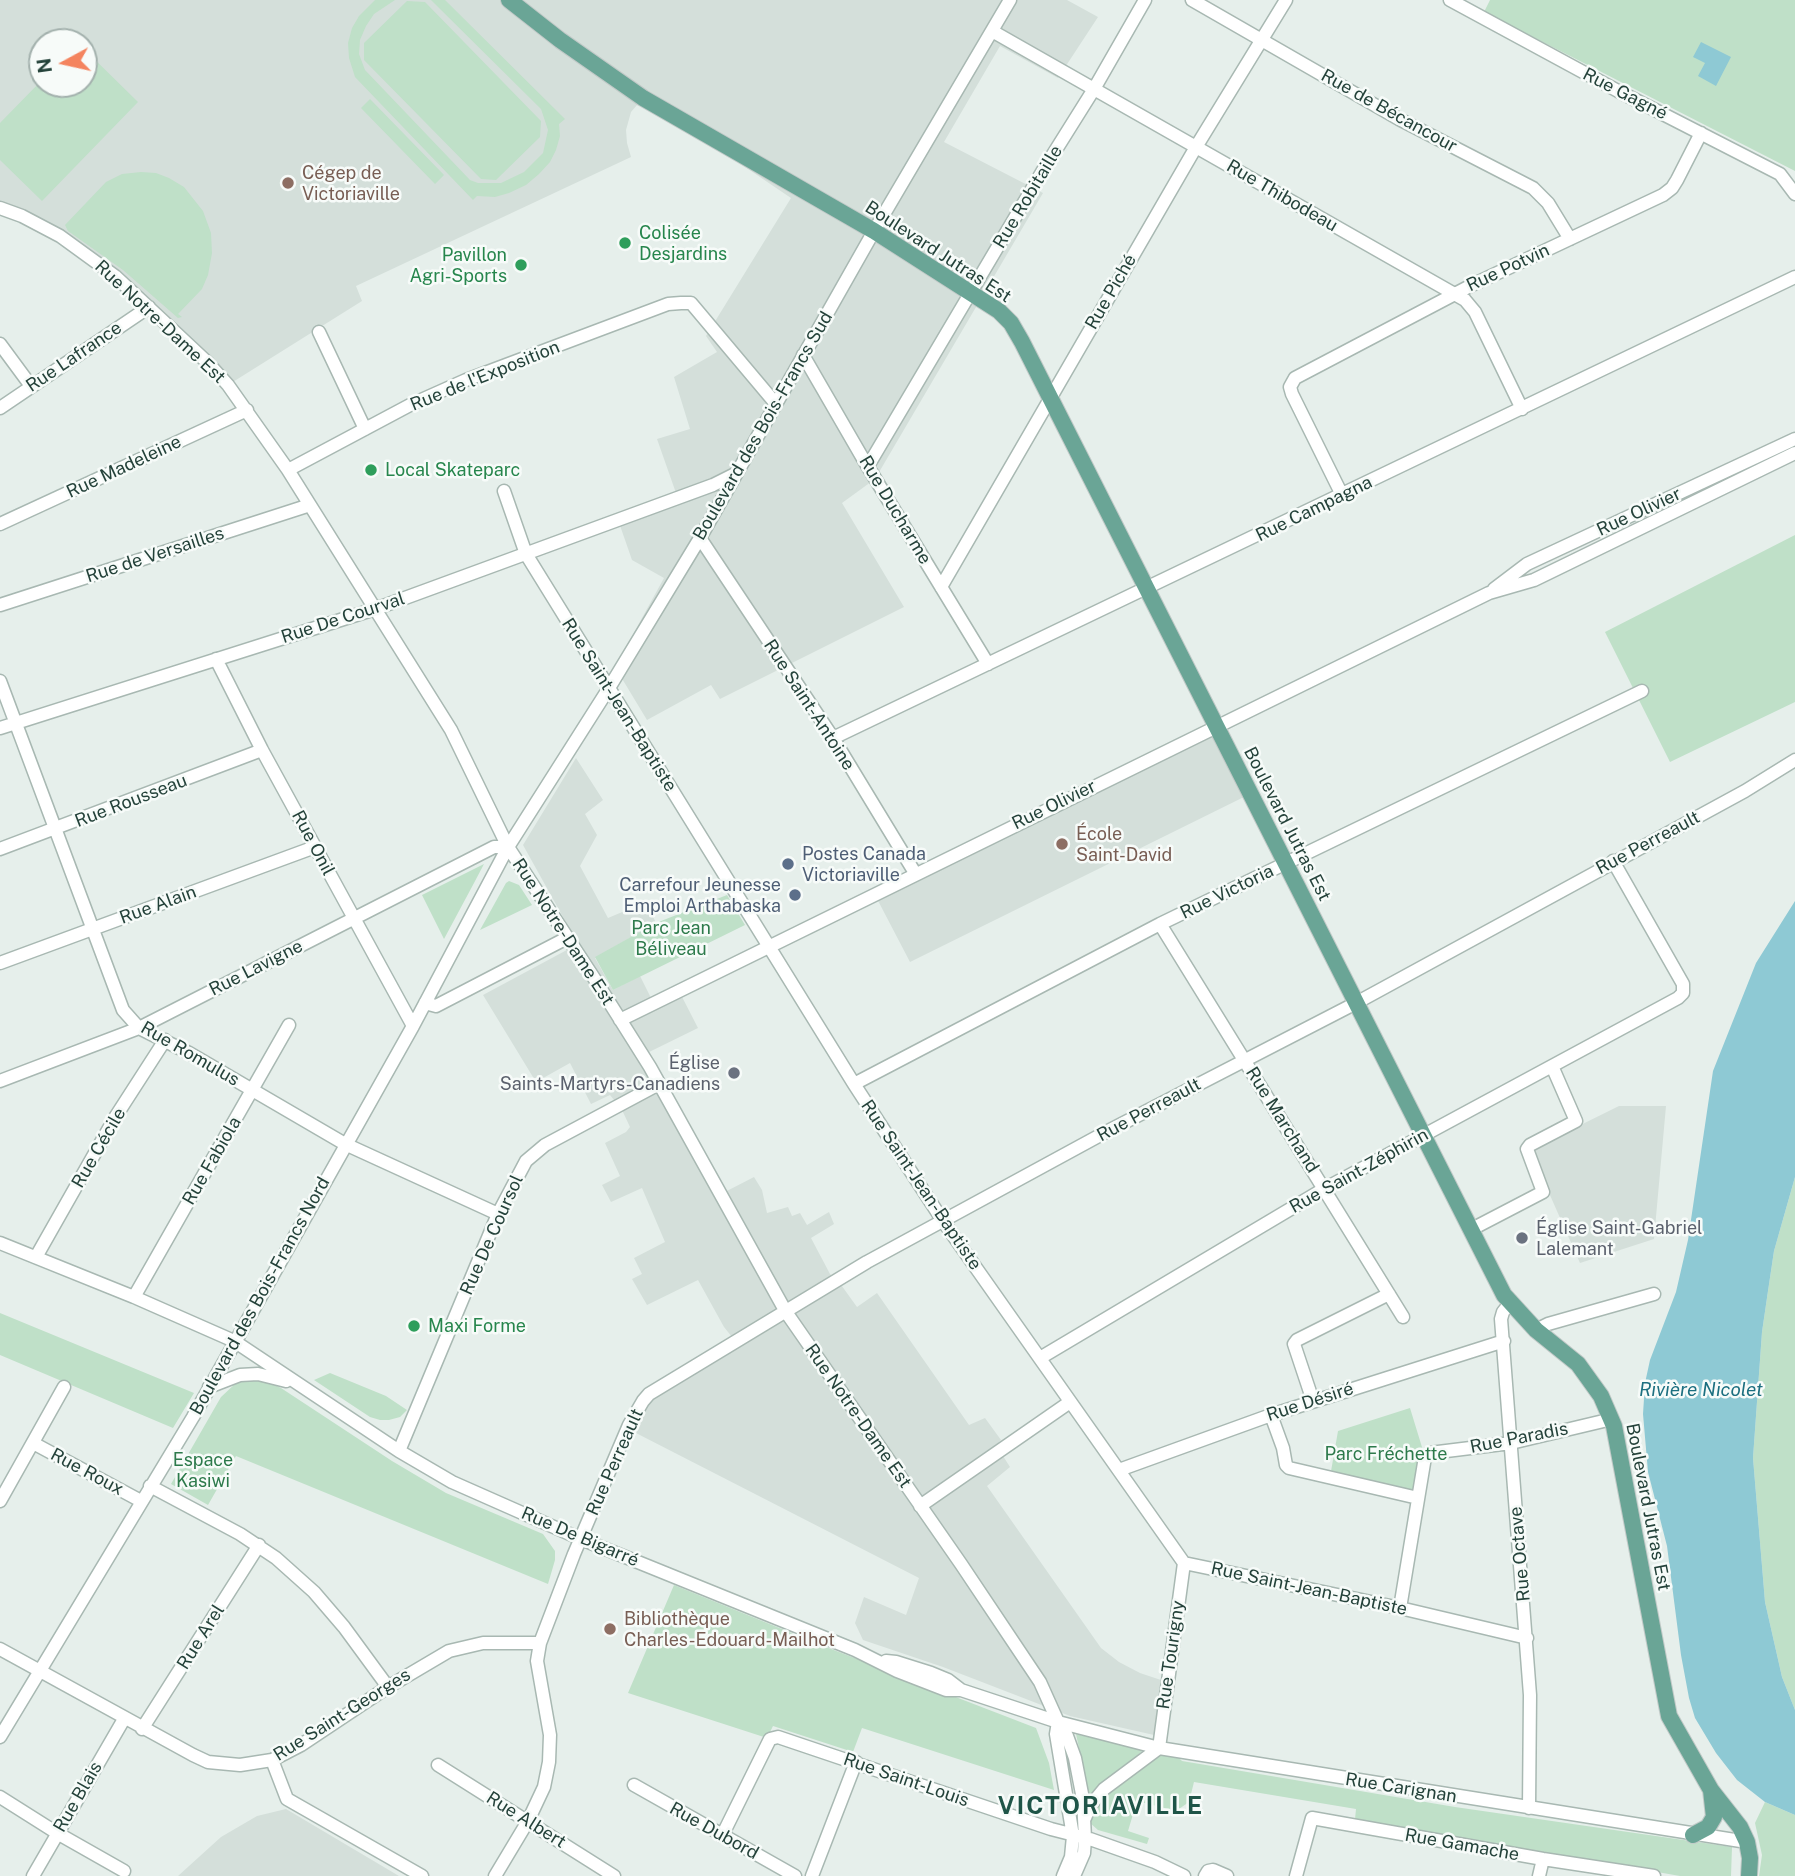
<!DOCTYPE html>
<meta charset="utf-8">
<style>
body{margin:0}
#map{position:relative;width:1795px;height:1876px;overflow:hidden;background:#e6efeb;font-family:"Public Sans",sans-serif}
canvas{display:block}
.north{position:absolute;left:28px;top:28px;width:70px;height:70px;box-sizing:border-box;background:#f7fbf9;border:2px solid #a3b1ad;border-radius:50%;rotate:262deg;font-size:19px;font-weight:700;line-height:28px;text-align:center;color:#24423a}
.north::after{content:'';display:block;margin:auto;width:24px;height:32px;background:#f4845f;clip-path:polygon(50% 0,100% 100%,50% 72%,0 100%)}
</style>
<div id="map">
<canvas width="1795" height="1876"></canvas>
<div class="north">N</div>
</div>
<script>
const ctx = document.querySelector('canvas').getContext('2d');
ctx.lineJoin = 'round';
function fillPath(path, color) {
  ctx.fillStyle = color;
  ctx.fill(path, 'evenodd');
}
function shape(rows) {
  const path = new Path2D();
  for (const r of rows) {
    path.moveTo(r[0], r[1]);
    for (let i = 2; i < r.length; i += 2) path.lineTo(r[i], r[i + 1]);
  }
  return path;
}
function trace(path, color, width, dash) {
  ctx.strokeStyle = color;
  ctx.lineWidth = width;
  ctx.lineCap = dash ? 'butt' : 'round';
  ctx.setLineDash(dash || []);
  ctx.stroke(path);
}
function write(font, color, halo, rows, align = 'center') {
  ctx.font = font + ' "Public Sans",sans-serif';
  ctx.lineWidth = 5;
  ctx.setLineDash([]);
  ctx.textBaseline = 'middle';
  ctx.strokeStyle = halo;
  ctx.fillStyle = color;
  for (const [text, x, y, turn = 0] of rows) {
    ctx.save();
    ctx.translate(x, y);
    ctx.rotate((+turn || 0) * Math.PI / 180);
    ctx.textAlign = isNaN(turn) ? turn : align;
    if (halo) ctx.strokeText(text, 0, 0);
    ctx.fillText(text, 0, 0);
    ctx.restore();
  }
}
fillPath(shape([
 [0,0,1067,0,1098,17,1058,78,1000,46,944,142,1043,193,875,479,842,503,904,607,720,699,711,685,647,720,615,667,664,578,632,560,616,514,676,493,657,439,690,429,674,377,717,352,706,336,791,198,643,98,631,112,626,130,627,143,631,157,356,286,362,301,228,385,102,266,0,208],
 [42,42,84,42,84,84,42,84],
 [1216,726,1250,794,910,962,874,893],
 [576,758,603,800,585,814,597,835,580,866,608,918,646,902,656,923,595,958,613,990,640,976,654,1004,679,991,698,1028,643,1055,721,1194,754,1177,762,1190,767,1213,788,1207,792,1216,800,1213,807,1225,829,1212,834,1224,811,1238,830,1274,839,1282,857,1307,877,1293,969,1425,985,1418,1001,1440,996,1445,1010,1467,987,1486,1101,1648,1119,1662,1140,1673,1161,1680,1154,1735,1070,1716,943,1667,863,1640,855,1623,864,1597,906,1615,919,1578,634,1432,644,1399,736,1342,724,1327,698,1280,647,1305,632,1279,642,1274,634,1258,665,1242,642,1188,611,1202,602,1185,620,1176,605,1143,626,1132,630,1127,622,1110,610,1095,591,1104,570,1063,536,1082,483,995,578,944,523,845],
 [1619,1106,1666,1106,1654,1239,1580,1263,1530,1150],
 [286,1809,399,1876,178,1876,221,1837,257,1816]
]), '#d4dfda');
fillPath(shape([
 [375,0,395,0,374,14,366,26,360,40,359,54,365,70,470,180,478,183,501,183,524,172,543,153,548,130,541,109,431,0,445,0,565,119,559,124,560,136,556,150,550,162,539,174,526,185,509,193,495,197,477,196,473,200,355,77,349,58,348,43,352,28,359,16],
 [1490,0,1795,0,1795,171,1484,12],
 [407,1,425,2,541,121,540,137,496,180,481,179,364,60,364,43],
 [84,49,138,102,42,201,0,160,0,123,42,80,42,84,84,84],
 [370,99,444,175,435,184,361,108],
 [141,172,156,173,169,178,184,187,203,211,211,233,212,253,208,275,202,289,178,314,182,317,178,318,123,270,68,231,65,225,106,182,122,174],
 [1795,535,1795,702,1670,762,1605,632],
 [484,864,474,883,444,939,422,895],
 [509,881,519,885,532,905,480,930,506,883],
 [727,895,745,925,613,990,595,957,656,923],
 [1795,1177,1795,1710,1782,1677,1765,1602,1753,1458,1762,1332,1768,1291,1774,1251],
 [0,1313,194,1393,173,1428,0,1355],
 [330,1373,386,1396,407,1410,400,1417,389,1420,380,1420,370,1417,314,1380],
 [252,1380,271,1383,281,1388,392,1461,446,1493,543,1534,555,1551,555,1560,548,1584,236,1456,208,1505,171,1484,221,1397,236,1383],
 [1410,1408,1425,1457,1418,1498,1330,1477,1338,1431],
 [674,1585,826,1647,1036,1728,1049,1763,1054,1790,862,1728,853,1752,773,1726,767,1738,628,1693],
 [1076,1734,1143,1750,1090,1800],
 [1160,1755,1178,1757,1182,1761,1455,1807,1732,1847,1731,1876,1680,1876,1355,1819,1356,1809,1194,1782,1189,1802,1176,1811,1137,1801,1128,1831,1149,1838,1147,1844,1098,1830,1090,1823,1097,1802,1110,1788],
 [1765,1802,1795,1815,1795,1876,1759,1876,1762,1855,1755,1823]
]), '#bfe0c8');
fillPath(shape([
 [1701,42,1731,57,1716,86,1698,76,1705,63,1693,57],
 [1795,901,1795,1177,1774,1251,1768,1291,1762,1332,1753,1458,1765,1602,1782,1677,1795,1710,1795,1815,1765,1802,1737,1780,1716,1753,1695,1718,1689,1698,1681,1655,1667,1546,1648,1472,1643,1414,1645,1383,1650,1360,1676,1292,1688,1240,1713,1071,1756,963]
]), '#8ec9d4');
const minor = shape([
 [1192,0,1399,119,1533,188,1548,203,1570,239],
 [1450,0,1618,91,1780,174,1795,194],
 [992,31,1465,300,1475,312,1522,409],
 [0,208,22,216,60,236,115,276,208,363,228,385,288,470,451,730,508,847,594,978,650,1067,786,1312,961,1564,1040,1682,1058,1722,1067,1736,1075,1758,1083,1799,1085,1838,1084,1853,1074,1876],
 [319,332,365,429],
 [0,344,31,386],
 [803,355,862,457,988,664],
 [0,408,149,307],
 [868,466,1042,172,1094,89,1145,0],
 [288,470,410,405,466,380,668,304,681,303,691,303,776,404],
 [504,491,526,554,854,1084,943,1221,1184,1563,1400,1608,1527,1638],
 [1342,495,1292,394,1290,387,1295,378,1472,285,1663,195,1672,188,1677,180,1701,133],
 [0,524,247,410],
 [700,538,833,738,915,873],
 [941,587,1196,147,1286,0],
 [1494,589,1527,564,1795,439],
 [0,605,310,505],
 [216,659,262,750,413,1026],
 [0,681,123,1010,139,1028,189,1053,345,1144,498,1214],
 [0,728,375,609,713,485,737,473],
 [833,738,1795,277],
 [0,849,262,750],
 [1160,924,1403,1317],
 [0,963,315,847],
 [425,1003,436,1006,567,938],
 [620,1020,1489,593,1534,580,1795,453],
 [0,1081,139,1028,494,847,508,847],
 [854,1084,1160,924,1642,691],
 [1470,1230,1543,1192,1527,1149,1530,1145,1576,1121,1552,1066],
 [0,1243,134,1297,234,1341,399,1451,452,1482,581,1539,855,1650,897,1671,946,1690,961,1690,1058,1722,1159,1748,1747,1842],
 [36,1257,116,1116,165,1040],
 [134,1297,289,1025],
 [1510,1303,1503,1312,1501,1319,1530,1695,1529,1808],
 [1536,1330,1548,1324,1654,1294],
 [1040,1358,1324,1189,1678,998,1683,993,1683,984,1613,861],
 [209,1387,240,1375,258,1374,286,1381],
 [1313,1401,1294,1344,1297,1340,1389,1294],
 [1271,1415,1283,1448,1286,1465,1289,1468,1418,1498],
 [33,1443,141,1501],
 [399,1451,498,1214,526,1161,545,1145,659,1084],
 [1119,1470,1271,1415,1504,1341],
 [150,1486,240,1534,276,1558,314,1592,344,1627,388,1687],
 [0,1501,64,1387],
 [920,1506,1070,1402],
 [1400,1608,1425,1457,1430,1453,1511,1443,1612,1419],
 [0,1649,193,1755,208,1762,240,1765,272,1760,301,1745,388,1687,449,1651,483,1643,540,1643],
 [886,1661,896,1662,931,1673,948,1680,961,1690],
 [1058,1722,1056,1734,1073,1836,1071,1857,1063,1876],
 [142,1729,259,1545],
 [0,1737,193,1417,413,1026,508,847,609,688,700,538,874,231,1010,0],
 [1159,1748,1184,1563],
 [272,1760,287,1799,422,1876],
 [438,1765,614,1876],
 [634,1785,795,1876],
 [0,1797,57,1833,124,1871],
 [1085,1818,1090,1806,1104,1789,1159,1748],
 [722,1836,770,1739,778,1737,1051,1829,1090,1839,1155,1862,1184,1876],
 [33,1876,124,1719],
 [495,1876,528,1821,544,1787,549,1762,550,1735,537,1661,540,1643,574,1554,629,1425,643,1401,649,1394,867,1262,1106,1132,1356,1003,1745,791,1795,760],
 [812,1876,856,1762],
 [1205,1876,1208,1871,1213,1870,1227,1876],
 [1296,1876,1312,1818,1543,1859,1654,1876],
 [1539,1876,1543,1859]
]);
const major = shape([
 [509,0,560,40,643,98,874,231,999,311,1011,323,1022,342,1504,1295,1536,1330,1578,1364,1601,1396,1614,1426,1669,1716,1711,1790,1740,1827,1747,1842,1750,1858,1749,1876],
 [1693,1835,1708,1827,1714,1817,1711,1790]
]);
trace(minor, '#a8b8b2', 15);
trace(major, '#c2cac8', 18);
trace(minor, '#fff', 12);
trace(major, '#6aa596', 16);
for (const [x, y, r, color] of [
 [288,183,7,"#8d6e63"],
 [625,243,7,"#2e9e5b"],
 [521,265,7,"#2e9e5b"],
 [371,470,7,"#2e9e5b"],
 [1062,844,7,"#8d6e63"],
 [788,864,7,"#5c6f8a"],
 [795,895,7,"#5c6f8a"],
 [734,1073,7,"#6b7280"],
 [1522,1238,7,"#6b7280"],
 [414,1326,7,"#2e9e5b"],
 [610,1629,7,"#8d6e63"]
]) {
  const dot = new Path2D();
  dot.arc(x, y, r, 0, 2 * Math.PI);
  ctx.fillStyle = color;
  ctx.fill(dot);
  trace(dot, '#f7fbf9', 2.5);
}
write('18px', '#24423a', '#f7fbf9', [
 ["Rue Gagné",1625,94,27],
 ["Rue de Bécancour",1389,111,29],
 ["Rue Thibodeau",1282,196,30],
 ["Rue Robitaille",1028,197,-59],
 ["Boulevard Jutras Est",938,252,33],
 ["Rue Potvin",1508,268,-25],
 ["Rue Piché",1111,292,-60],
 ["Rue Notre-Dame Est",160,322,43],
 ["Rue Lafrance",74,357,-34],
 ["Rue de l'Exposition",485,376,-22],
 ["Boulevard des Bois-Francs Sud",763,426,-60],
 ["Rue Madeleine",124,467,-25],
 ["Rue Campagna",1314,509,-26],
 ["Rue Ducharme",895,510,59],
 ["Rue Olivier",1639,512,-25],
 ["Rue de Versailles",155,555,-18],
 ["Rue De Courval",343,618,-18],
 ["Rue Saint-Jean-Baptiste",619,705,58],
 ["Rue Saint-Antoine",809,705,57],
 ["Rue Rousseau",131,801,-21],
 ["Rue Olivier",1054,805,-26],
 ["Boulevard Jutras Est",1287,824,63],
 ["Rue Onil",313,843,62],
 ["Rue Perreault",1648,843,-28],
 ["Rue Victoria",1227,892,-26],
 ["Rue Alain",158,905,-20],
 ["Rue Notre-Dame Est",563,932,57],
 ["Rue Lavigne",256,968,-27],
 ["Rue Romulus",190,1054,30],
 ["Rue Perreault",1149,1110,-28],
 ["Rue Marchand",1282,1120,58],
 ["Rue Cécile",99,1148,-60],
 ["Rue Fabiola",212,1161,-60],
 ["Rue Saint-Zéphirin",1359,1171,-29],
 ["Rue Saint-Jean-Baptiste",921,1185,56],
 ["Rue De Coursol",492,1235,-66],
 ["Boulevard des Bois-Francs Nord",260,1296,-61],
 ["Rue Désiré",1310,1402,-18],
 ["Rue Notre-Dame Est",858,1416,55],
 ["Rue Paradis",1519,1438,-11],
 ["Rue Perreault",615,1462,-66],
 ["Rue Roux",87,1472,28],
 ["Boulevard Jutras Est",1648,1507,79],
 ["Rue De Bigarré",580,1537,23],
 ["Rue Octave",1520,1554,-95],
 ["Rue Saint-Jean-Baptiste",1309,1589,12],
 ["Rue Arel",201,1637,-58],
 ["Rue Tourigny",1171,1655,-82],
 ["Rue Saint-Georges",342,1715,-32],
 ["Rue Saint-Louis",906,1780,19],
 ["Rue Carignan",1401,1788,9],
 ["Rue Blais",78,1797,-60],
 ["Rue Albert",526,1820,32],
 ["Rue Dubord",714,1831,29],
 ["Rue Gamache",1462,1845,10]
]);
write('18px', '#785e54', '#f7fbf9', [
 ["Cégep de",302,173],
 ["Victoriaville",302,194],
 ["École",1076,834],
 ["Saint-David",1076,855],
 ["Bibliothèque",624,1619],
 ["Charles-Edouard-Mailhot",624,1640]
], 'left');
write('18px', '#27864d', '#f7fbf9', [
 ["Colisée",639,233],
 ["Desjardins",639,254],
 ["Pavillon",507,255,"right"],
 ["Agri-Sports",507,276,"right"],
 ["Local Skateparc",385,470],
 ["Maxi Forme",428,1326]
], 'left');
write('18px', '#4e5e75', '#f7fbf9', [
 ["Postes Canada",802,854],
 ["Victoriaville",802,875],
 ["Carrefour Jeunesse",781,885,"right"],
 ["Emploi Arthabaska",781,906,"right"]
], 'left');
write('18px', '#2d7a4b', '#f7fbf9', [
 ["Parc Jean",671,928],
 ["Béliveau",671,949],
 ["Parc Fréchette",1386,1454],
 ["Espace",203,1460],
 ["Kasiwi",203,1481]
]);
write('18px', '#5b616d', '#f7fbf9', [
 ["Église",720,1063],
 ["Saints-Martyrs-Canadiens",720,1084],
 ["Église Saint-Gabriel",1536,1228,"left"],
 ["Lalemant",1536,1249,"left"]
], 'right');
write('italic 19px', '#1c6f80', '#f7fbf9', [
 ["Rivière Nicolet",1701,1390]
]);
ctx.letterSpacing = '2px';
write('bold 24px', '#1f5548', '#f7fbf9', [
 ["VICTORIAVILLE",1101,1807]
]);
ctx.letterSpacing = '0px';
</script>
